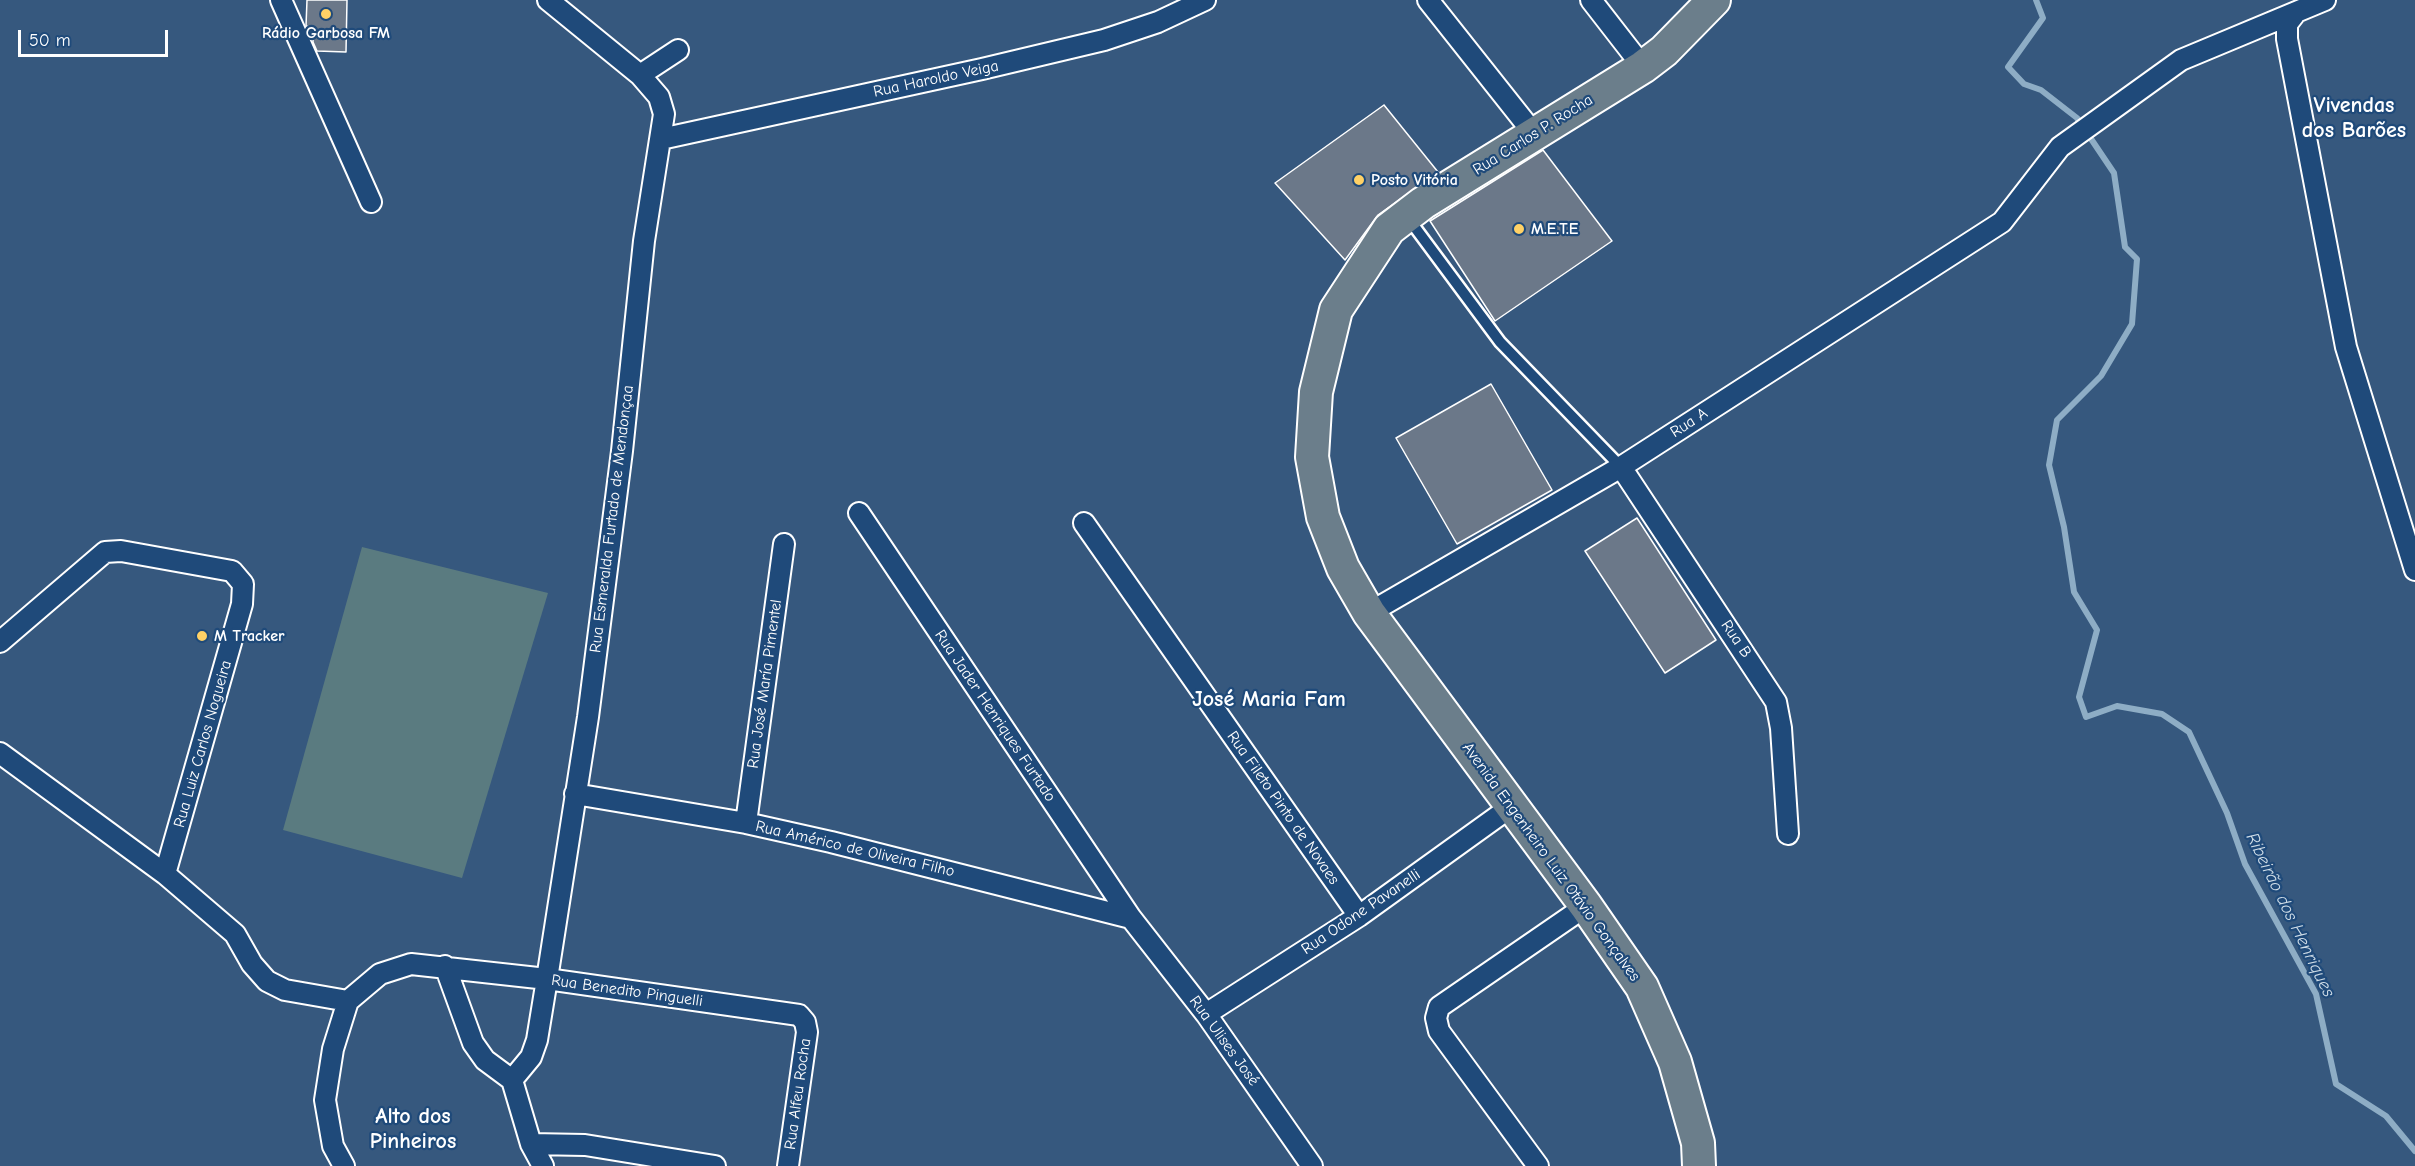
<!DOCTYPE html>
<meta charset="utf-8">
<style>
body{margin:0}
#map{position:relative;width:2415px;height:1166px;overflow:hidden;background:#36587e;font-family:"Comic Neue",sans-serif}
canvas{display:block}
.scale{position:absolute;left:18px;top:30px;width:150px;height:27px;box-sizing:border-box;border:3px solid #fff;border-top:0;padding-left:8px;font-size:18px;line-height:21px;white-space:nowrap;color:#fff;-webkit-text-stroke:4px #1f4a7a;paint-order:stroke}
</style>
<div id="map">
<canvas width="2415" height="1166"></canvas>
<div class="scale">50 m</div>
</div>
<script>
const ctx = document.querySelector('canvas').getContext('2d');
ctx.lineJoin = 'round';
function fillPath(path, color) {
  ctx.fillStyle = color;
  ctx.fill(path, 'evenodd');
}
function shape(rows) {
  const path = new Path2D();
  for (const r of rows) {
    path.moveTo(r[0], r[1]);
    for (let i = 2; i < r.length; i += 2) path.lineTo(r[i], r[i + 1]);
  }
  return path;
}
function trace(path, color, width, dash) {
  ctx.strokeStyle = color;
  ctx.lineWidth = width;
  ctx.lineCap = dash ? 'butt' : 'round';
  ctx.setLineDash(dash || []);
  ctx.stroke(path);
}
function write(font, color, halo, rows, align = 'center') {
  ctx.font = font + ' "Comic Neue",sans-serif';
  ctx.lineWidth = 4.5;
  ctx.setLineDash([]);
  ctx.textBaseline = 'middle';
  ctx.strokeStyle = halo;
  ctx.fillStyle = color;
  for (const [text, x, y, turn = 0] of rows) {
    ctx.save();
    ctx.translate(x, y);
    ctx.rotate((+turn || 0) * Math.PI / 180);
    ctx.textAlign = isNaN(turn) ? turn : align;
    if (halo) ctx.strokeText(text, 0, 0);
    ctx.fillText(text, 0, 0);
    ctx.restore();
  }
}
fillPath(shape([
 [362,547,548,593,462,878,283,830]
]), '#5a7b80');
trace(shape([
 [2036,0,2043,18,2008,67,2024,84,2041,90,2077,118,2114,173,2125,247,2137,259,2132,324,2101,376,2057,420,2049,465,2064,527,2074,592,2097,630,2079,697,2086,717,2117,706,2162,714,2189,732,2227,813,2245,864,2316,994,2336,1084,2386,1116,2415,1151]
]), '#8eadc5', 6);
const building = shape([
 [307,0,347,0,346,52,317,51,313,42,313,28,306,26,307,0],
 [1384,105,1438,172,1378,215,1345,260,1275,183,1384,105],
 [1543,150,1612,241,1495,321,1430,221,1543,150],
 [1491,384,1552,490,1457,544,1396,438,1491,384],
 [1637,518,1716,640,1665,673,1585,551,1637,518]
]);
fillPath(building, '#6b7889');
trace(building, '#fff', 1.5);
const service = shape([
 [1408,218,1500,342,1621,467]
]);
const minor = shape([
 [281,0,371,202],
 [1428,0,1535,135],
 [1591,0,1643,67],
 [2294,15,2287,24,2287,39,2346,347,2415,570],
 [640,75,678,50],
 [661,139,982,69,1104,40,1158,22,1205,0],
 [1621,467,1776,702,1781,728,1788,834],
 [859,513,1131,918,1206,1014,1312,1166],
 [1084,523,1359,916],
 [1369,613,1621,467,2002,222,2060,147,2181,60,2325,0],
 [0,642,105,552,121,551,232,571,243,584,242,604,165,874],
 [0,753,165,874,235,934,252,964,267,981,285,990,348,1001],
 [575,794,746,823,831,842,1131,918],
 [746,823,784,544],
 [445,966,473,1043,485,1060,512,1080],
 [1206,1014,1359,916,1512,806],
 [512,1080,531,1057,537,1040,547,979,588,717,622,451,644,241,664,114,659,97,640,75,548,0],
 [512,1080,531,1144,543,1166],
 [531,1144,585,1145,715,1166],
 [344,1166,333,1146,325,1100,333,1049,348,1001,380,974,411,964,547,979,799,1015,805,1022,807,1032,788,1166],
 [1538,1166,1439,1031,1436,1018,1439,1007,1586,906]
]);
const primary = shape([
 [1699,1166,1698,1143,1675,1062,1642,987,1586,906,1369,613,1343,568,1323,517,1312,457,1316,392,1336,310,1389,229,1423,203,1643,67,1664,51,1714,0]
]);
trace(service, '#fff', 15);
trace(minor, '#fff', 24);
trace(primary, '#fff', 36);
trace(service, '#1f4a7a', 10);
trace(minor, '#1f4a7a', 20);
trace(primary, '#6b7e8b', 32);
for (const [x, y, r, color] of [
 [326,14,6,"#ffd166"],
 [1359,180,6,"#ffd166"],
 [1519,229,6,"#ffd166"],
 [202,636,6,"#ffd166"]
]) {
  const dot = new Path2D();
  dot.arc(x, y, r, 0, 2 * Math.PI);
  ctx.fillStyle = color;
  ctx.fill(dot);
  trace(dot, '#1f4a7a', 2);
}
write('bold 16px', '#fff', '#1f4a7a', [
 ["Rádio Garbosa FM",326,33,"center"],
 ["Posto Vitória",1371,180],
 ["M.E.T.E",1531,229],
 ["M Tracker",214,636]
], 'left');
write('16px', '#fff', '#1f4a7a', [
 ["Rua Haroldo Veiga",936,79,-12],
 ["Rua Carlos P. Rocha",1533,135,-32],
 ["Rua A",1689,423,-33],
 ["Rua Esmeralda Furtado de Mendonçaa",612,519,-83],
 ["Rua B",1736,639,56],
 ["Rua José María Pimentel",765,684,-82],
 ["Rua Jader Henriques Furtado",995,716,56],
 ["Rua Luiz Carlos Nogueira",203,744,-74],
 ["Rua Fileto Pinto de Novaes",1283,808,55],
 ["Rua Américo de Oliveira Filho",855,849,13],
 ["Avenida Engenheiro Luiz Otávio Gonçalves",1551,862,54],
 ["Rua Odone Pavanelli",1361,912,-34],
 ["Rua Benedito Pinguelli",627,991,8],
 ["Rua Ulises José",1224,1041,54],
 ["Rua Alfeu Rocha",798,1094,-82]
]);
write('italic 18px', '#d0dde7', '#1f4a7a', [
 ["Ribeirão dos Henriques",2290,915,64]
]);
write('bold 22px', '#fff', '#1f4a7a', [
 ["Vivendas",2354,106],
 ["dos Barões",2354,131],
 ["José Maria Fam",1269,700],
 ["Alto dos",413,1117],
 ["Pinheiros",413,1142]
]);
</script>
